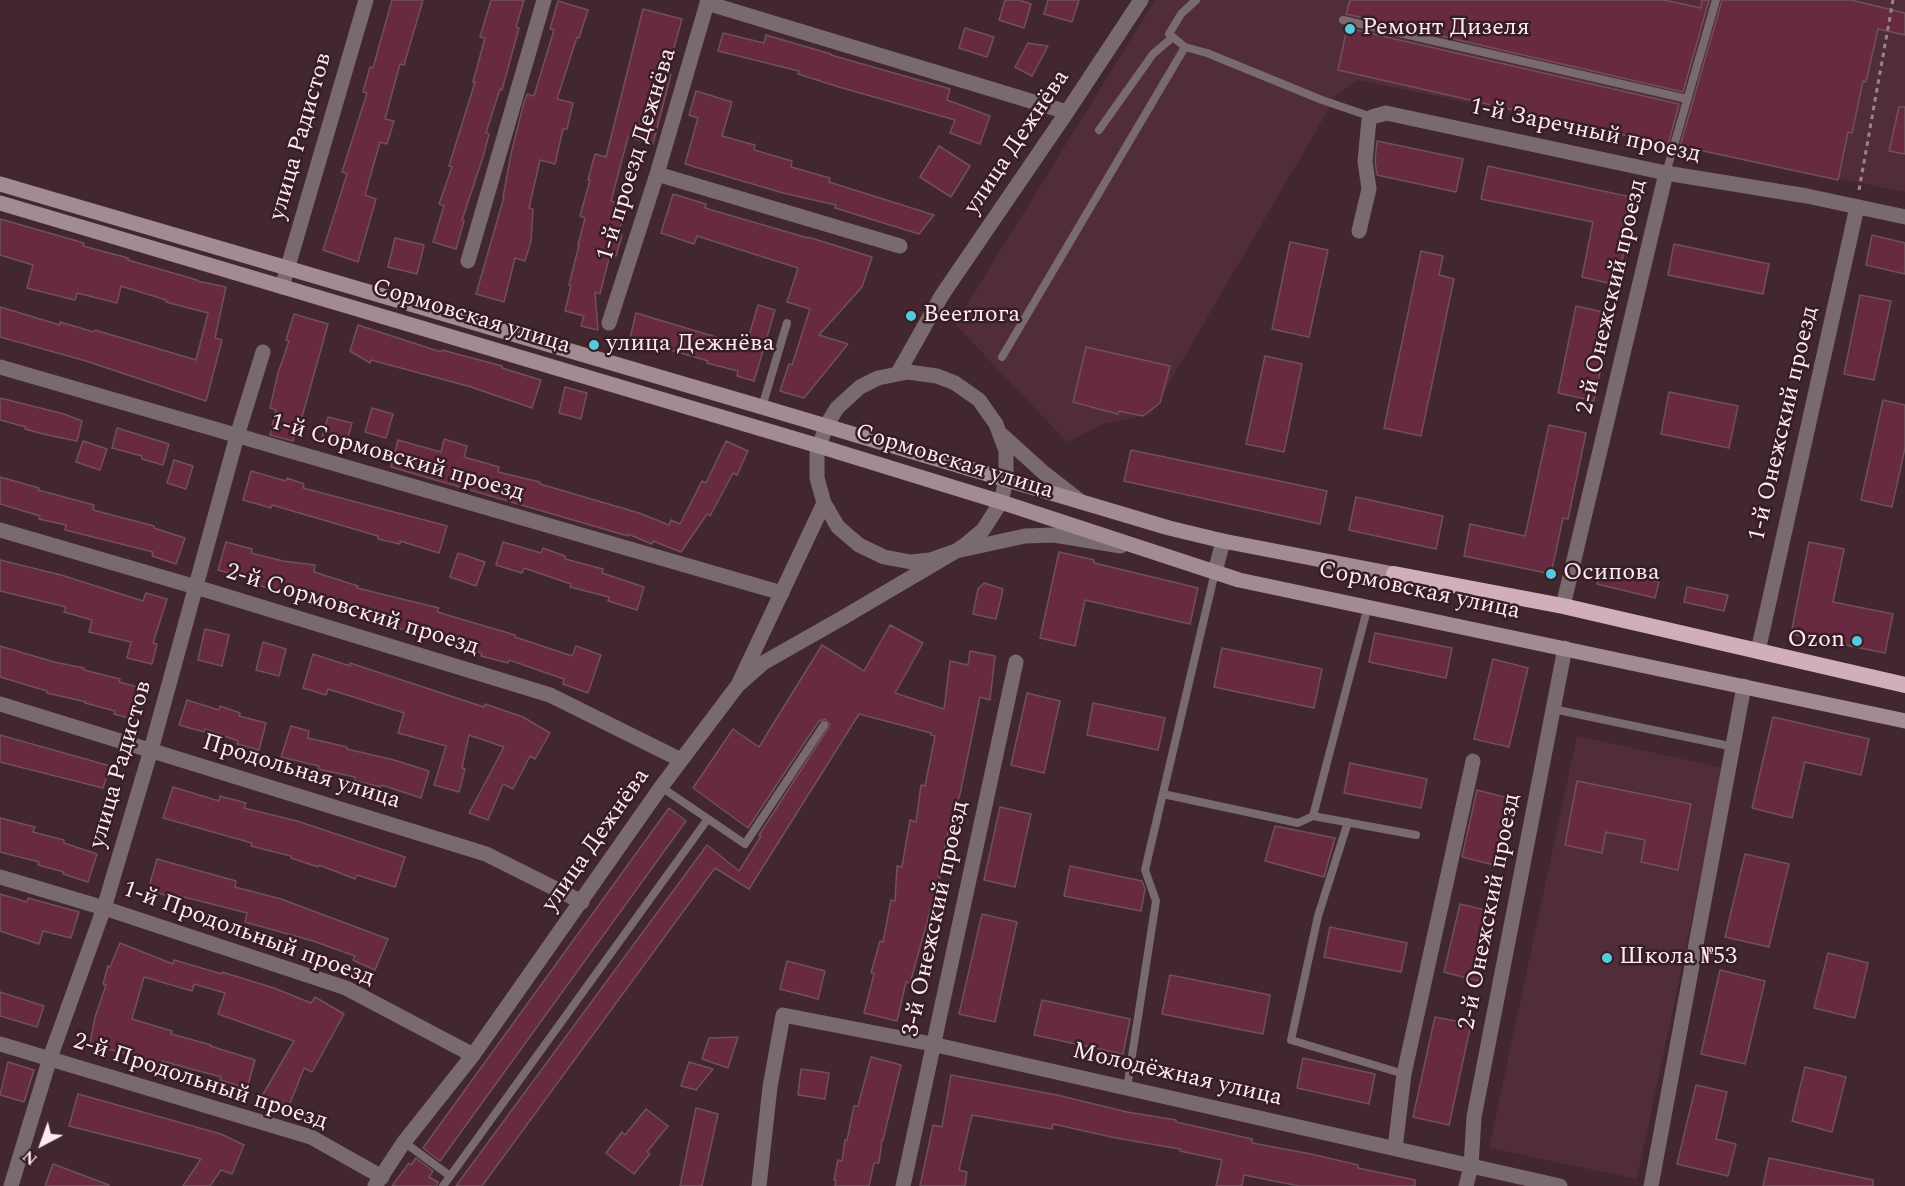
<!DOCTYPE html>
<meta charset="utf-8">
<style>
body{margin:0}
#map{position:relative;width:1905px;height:1186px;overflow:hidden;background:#42272f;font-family:Spectral,serif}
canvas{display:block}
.north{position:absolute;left:12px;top:1114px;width:60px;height:60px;-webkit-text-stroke:4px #371d25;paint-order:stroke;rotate:221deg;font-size:16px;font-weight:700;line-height:24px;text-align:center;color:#fdeaef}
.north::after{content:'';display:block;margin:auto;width:21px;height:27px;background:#fdeaef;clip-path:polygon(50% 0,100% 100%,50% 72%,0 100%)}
</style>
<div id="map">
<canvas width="1905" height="1186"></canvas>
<div class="north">N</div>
</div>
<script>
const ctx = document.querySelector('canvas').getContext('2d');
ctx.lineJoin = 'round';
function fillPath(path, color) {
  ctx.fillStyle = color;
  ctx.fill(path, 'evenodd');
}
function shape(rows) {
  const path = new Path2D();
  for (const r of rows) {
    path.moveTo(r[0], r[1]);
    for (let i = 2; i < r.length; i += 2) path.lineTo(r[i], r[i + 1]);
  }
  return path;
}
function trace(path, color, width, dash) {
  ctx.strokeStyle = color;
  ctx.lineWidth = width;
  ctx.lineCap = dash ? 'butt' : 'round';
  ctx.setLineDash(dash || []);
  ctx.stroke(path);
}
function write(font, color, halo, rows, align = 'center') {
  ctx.font = font + ' Spectral,serif';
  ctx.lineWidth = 5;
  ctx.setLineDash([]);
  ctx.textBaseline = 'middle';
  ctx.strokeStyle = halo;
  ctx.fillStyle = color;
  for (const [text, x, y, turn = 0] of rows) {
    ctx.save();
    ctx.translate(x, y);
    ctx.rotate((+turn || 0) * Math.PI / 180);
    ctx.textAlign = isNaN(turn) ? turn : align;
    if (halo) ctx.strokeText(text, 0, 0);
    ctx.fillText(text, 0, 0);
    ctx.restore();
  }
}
fillPath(shape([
 [1155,0,1905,0,1905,192,1357,80,1337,95,1151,414,1104,424,1067,442,955,324],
 [1577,736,1724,768,1637,1179,1489,1148]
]), '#502d38');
const building = shape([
 [392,0,423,0,404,65,400,64,385,119,394,121,387,144,380,142,365,195,376,199,358,262,323,250,347,174,342,172,367,93,363,92,370,67,373,68,392,0],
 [491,0,524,0,516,27,519,28,502,90,500,89,486,133,489,134,483,157,462,220,464,221,456,249,433,242,444,206,439,204,452,167,449,166,475,82,473,82,485,38,480,37,491,0],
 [1005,0,1019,0,1031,4,1024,28,999,20,1005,0],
 [1048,0,1079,0,1072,22,1044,14,1048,0],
 [1350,0,1664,0,1701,8,1702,0,1709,0,1683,92,1346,14,1350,0],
 [1722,0,1851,0,1905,13,1905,35,1878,29,1866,82,1863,81,1852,133,1848,132,1838,180,1680,146,1722,0],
 [558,1,588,10,579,38,577,37,557,99,573,103,567,129,563,129,555,164,540,160,529,208,533,209,531,241,525,261,515,258,504,302,476,294,504,197,503,197,511,154,523,106,527,94,534,96,554,30,550,29,558,1],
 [643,9,682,19,667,73,671,74,653,144,628,137,611,201,627,206,618,234,622,235,616,256,610,254,600,294,595,292,598,330,581,326,584,316,565,311,571,286,569,285,579,245,578,245,585,218,580,216,590,180,588,180,595,154,606,157,643,9],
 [965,28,994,37,987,57,959,48,965,28],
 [1347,28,1679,104,1668,145,1338,70,1347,28],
 [723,33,764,43,766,35,831,54,831,55,950,89,947,100,990,116,980,144,950,133,955,120,839,87,798,74,799,71,718,51,723,33],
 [1028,43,1048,46,1032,76,1015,67,1028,43],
 [696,91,732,102,722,136,755,145,754,150,792,161,791,167,830,178,829,182,934,215,919,234,835,208,836,205,783,193,685,164,698,118,689,115,696,91],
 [1899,107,1905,107,1905,154,1889,151,1899,107],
 [1377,141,1463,159,1456,192,1377,175,1375,161,1377,141],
 [939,146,970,166,951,197,920,177,939,146],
 [1488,166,1635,198,1617,285,1582,277,1593,222,1481,199,1488,166],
 [673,194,706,204,705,208,808,238,808,237,872,257,862,287,819,335,848,344,804,398,780,391,789,364,792,365,810,309,787,302,798,268,697,236,694,244,661,233,673,194],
 [0,219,84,243,83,246,128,258,128,260,197,280,197,281,226,287,215,338,222,340,206,401,86,361,0,337,0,307,60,325,60,322,94,332,95,330,196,360,208,313,166,302,166,300,121,286,117,303,77,293,75,300,27,288,33,265,0,255,0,219],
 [1872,235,1905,243,1905,274,1866,265,1872,235],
 [395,238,424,245,417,274,388,267,395,238],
 [1290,242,1328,250,1309,337,1272,329,1290,242],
 [1674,244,1769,264,1763,294,1668,275,1674,244],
 [1421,251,1443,256,1439,275,1454,279,1421,436,1384,428,1421,251],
 [1860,295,1891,301,1874,380,1844,374,1860,295],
 [758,305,775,310,754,381,737,376,738,371,707,363,708,361,630,338,636,313,746,346,758,305],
 [1576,306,1612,314,1594,401,1558,393,1576,306],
 [294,314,328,324,302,417,299,416,293,441,270,435,276,410,270,408,278,373,289,341,286,340,294,314],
 [358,325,441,352,442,350,502,366,502,368,541,380,532,408,471,387,371,360,370,363,350,351,358,325],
 [1086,347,1170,366,1160,403,1143,416,1119,411,1118,414,1073,402,1086,347],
 [1265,356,1302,364,1284,452,1246,444,1265,356],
 [565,387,587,393,581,419,559,413,565,387],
 [1669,392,1738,406,1729,448,1661,434,1669,392],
 [0,398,64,414,82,421,77,441,47,435,25,429,26,427,0,420,0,398],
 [1883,400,1905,405,1905,448,1892,507,1861,500,1883,400],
 [372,408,393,414,386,438,365,432,372,408],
 [328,417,352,423,345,448,321,441,328,417],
 [1549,425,1586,433,1568,519,1563,518,1551,574,1464,556,1470,524,1525,536,1549,425],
 [117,428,169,444,163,465,142,459,142,456,112,448,117,428],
 [444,439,467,446,464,457,499,467,498,472,540,482,540,484,639,513,669,525,671,520,680,524,702,481,706,483,726,441,748,451,737,475,733,473,710,516,707,514,681,552,653,541,652,544,628,534,628,536,391,467,398,440,441,452,444,439],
 [83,441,107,449,100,470,76,462,83,441],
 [1131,450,1327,491,1320,524,1124,481,1131,450],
 [174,460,193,466,186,489,167,483,174,460],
 [251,471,286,481,287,478,304,484,303,488,447,526,439,553,400,541,400,544,378,539,378,536,272,505,271,508,243,500,251,471],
 [0,477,39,488,38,490,94,505,93,510,154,526,154,528,185,538,176,564,152,556,153,552,65,530,66,525,39,519,40,516,0,504,0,477],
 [1356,497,1443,516,1436,549,1349,530,1356,497],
 [226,542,252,549,251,553,283,561,315,565,314,572,358,586,357,588,439,608,437,612,515,635,515,637,572,656,576,646,601,655,588,693,563,684,564,679,509,660,508,663,481,656,482,653,405,632,405,630,367,620,323,605,325,599,283,593,283,592,253,584,254,580,218,570,226,542],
 [503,542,541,553,543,548,565,556,565,559,603,569,602,573,644,587,637,610,608,601,609,597,570,587,571,584,524,568,522,573,496,565,503,542],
 [1809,542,1844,549,1833,602,1893,614,1885,653,1791,634,1809,542],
 [1059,552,1094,560,1094,563,1198,588,1190,624,1085,600,1075,646,1040,638,1059,552],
 [458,553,485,562,476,586,450,577,458,553],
 [0,560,61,575,143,601,146,593,167,599,153,643,157,644,152,664,127,658,131,642,89,632,92,620,64,612,66,607,0,591,0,560],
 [1601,568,1659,582,1655,598,1597,584,1601,568],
 [984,583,1003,589,996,619,973,614,978,589,984,583],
 [1687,587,1728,595,1724,611,1684,602,1687,587],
 [890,625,923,643,895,693,944,709,950,661,968,665,970,651,995,656,990,700,980,697,960,794,950,824,938,876,940,877,935,901,933,901,910,983,906,982,897,1021,864,1013,874,974,871,973,880,941,883,942,891,900,895,901,897,866,902,867,910,820,916,822,921,785,925,786,935,736,931,735,931,733,859,714,749,889,715,868,482,1186,456,1186,707,845,739,871,761,836,759,835,830,725,825,719,819,721,748,828,693,788,733,729,759,747,822,645,864,671,890,625],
 [205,629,229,635,222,666,198,660,205,629],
 [1375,633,1452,648,1446,678,1369,662,1375,633],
 [263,642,286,649,279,676,256,670,263,642],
 [0,646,54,662,84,668,84,670,120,679,119,682,148,690,139,721,114,714,115,711,85,703,86,702,47,693,47,691,0,677,0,646],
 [1222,648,1322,669,1314,708,1214,687,1222,648],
 [313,654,350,666,350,663,484,707,485,704,523,717,550,733,535,759,530,756,513,789,503,784,488,820,469,813,504,747,469,735,462,768,465,769,459,792,434,785,446,746,398,733,404,713,328,689,326,695,303,688,313,654],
 [1493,659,1528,668,1509,747,1474,739,1493,659],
 [1027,693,1060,701,1044,773,1011,765,1027,693],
 [187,700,219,710,220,706,240,713,239,716,266,723,259,750,237,744,238,741,205,729,204,732,179,725,187,700],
 [1093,703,1165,718,1158,750,1087,735,1093,703],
 [1773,717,1869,739,1861,775,1805,762,1792,818,1752,808,1773,717],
 [291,726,309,731,308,738,347,747,347,749,394,760,429,771,421,798,382,785,381,787,355,781,355,777,318,769,319,766,281,757,291,726],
 [0,735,110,766,103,788,0,762,0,735],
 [1350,763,1427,779,1421,808,1344,793,1350,763],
 [1577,781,1691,804,1678,870,1641,862,1645,840,1606,832,1602,853,1565,845,1577,781],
 [173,787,219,801,220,796,246,803,244,808,297,821,405,857,395,887,357,875,355,879,319,865,318,867,291,858,291,856,251,846,252,843,163,818,173,787],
 [1477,790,1508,798,1494,865,1462,857,1477,790],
 [1000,807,1031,814,1015,887,984,880,1000,807],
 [669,808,686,821,440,1161,423,1148,669,808],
 [0,818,35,827,33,832,64,840,64,843,97,854,88,882,63,874,64,872,38,865,39,862,0,852,0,818],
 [1275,826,1335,838,1324,877,1265,861,1275,826],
 [1745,854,1789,864,1769,947,1725,937,1745,854],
 [157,859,236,881,235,887,281,899,388,939,375,970,353,960,355,956,313,941,245,922,247,913,176,895,175,898,148,890,157,859],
 [1070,866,1142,881,1145,889,1141,911,1064,896,1070,866],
 [0,894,27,902,28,898,79,912,71,938,43,931,39,944,0,931,0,894],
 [1460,904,1494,912,1478,981,1444,972,1460,904],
 [982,914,1017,922,995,1022,959,1014,982,914],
 [1330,927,1407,943,1401,972,1324,957,1330,927],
 [120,943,173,964,174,960,222,974,222,972,274,988,311,1003,315,997,344,1014,312,1072,304,1068,289,1106,262,1096,294,1041,218,1014,225,993,194,984,192,991,144,977,132,1019,172,1031,171,1034,211,1045,210,1046,255,1060,247,1088,220,1080,221,1077,162,1061,162,1064,90,1044,95,1017,106,985,103,984,108,966,110,967,120,943],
 [1828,953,1868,963,1855,1018,1814,1008,1828,953],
 [787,961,825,971,818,999,780,989,787,961],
 [1720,970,1765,981,1745,1064,1701,1054,1720,970],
 [1170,975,1270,995,1263,1034,1162,1014,1170,975],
 [0,992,44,1006,37,1027,0,1016,0,992],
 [1042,1000,1130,1019,1123,1054,1034,1035,1042,1000],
 [1435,1017,1471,1024,1449,1125,1413,1117,1435,1017],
 [738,1037,728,1068,702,1059,709,1038,738,1037],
 [871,1057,901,1065,883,1140,882,1139,879,1163,874,1163,869,1186,835,1186,836,1180,834,1180,838,1160,842,1161,845,1140,847,1140,854,1106,858,1106,871,1057],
 [1303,1058,1375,1074,1369,1104,1297,1088,1303,1058],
 [8,1062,34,1070,24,1102,0,1095,8,1062],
 [689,1062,713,1069,696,1090,681,1086,689,1062],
 [1805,1067,1846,1077,1832,1132,1792,1121,1805,1067],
 [801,1069,829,1073,825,1099,798,1095,801,1069],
 [951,1075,1057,1095,1127,1112,1176,1120,1176,1122,1252,1139,1252,1143,1311,1154,1358,1165,1358,1168,1415,1180,1415,1186,1299,1186,1244,1175,1242,1186,1216,1186,1222,1160,1180,1151,1180,1149,1116,1138,1053,1124,1052,1129,972,1115,959,1170,967,1172,965,1186,920,1186,933,1125,942,1127,951,1075],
 [1696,1085,1727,1092,1716,1139,1736,1144,1728,1176,1677,1164,1696,1085],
 [78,1094,221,1134,244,1145,232,1174,221,1170,210,1186,183,1186,201,1159,69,1126,78,1094],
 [696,1108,718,1114,702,1186,680,1186,696,1108],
 [646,1109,668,1126,647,1152,650,1154,634,1174,606,1153,622,1132,625,1135,646,1109],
 [416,1158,433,1171,429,1177,438,1182,437,1186,392,1186,409,1163,411,1165,416,1158],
 [1769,1158,1873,1180,1873,1186,1763,1186,1769,1158],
 [53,1164,109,1185,109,1186,45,1186,53,1164]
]);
fillPath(building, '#672a40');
trace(building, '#70515a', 1.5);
trace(shape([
 [1859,190,1893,0]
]), '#9b848a', 3, [4.5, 4.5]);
trace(shape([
 [1343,20,1687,99],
 [1185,47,1169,34,1181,14,1196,0],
 [1099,130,1153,54,1173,37],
 [1666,173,1716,0],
 [1002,357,1185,47,1207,53,1322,100,1372,117],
 [762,407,787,323],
 [1553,709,1734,747],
 [661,787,745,844,824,725],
 [1163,794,1298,823,1313,816,1416,835],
 [1313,816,1368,606],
 [1348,822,1318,916,1291,1040,1404,1074],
 [1127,1088,1156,901,1145,870,1215,572],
 [404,1142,450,1176],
 [443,1186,707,820]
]), '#796a6e', 8);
trace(shape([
 [707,3,1067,112],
 [657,174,900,246],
 [1359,231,1369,189,1365,161,1369,120,1372,117,1386,113,1666,173,1807,196,1905,217],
 [468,261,544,0],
 [282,287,366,0],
 [609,323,657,174,708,0],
 [0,367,782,593],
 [898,373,942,295,1067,112,1141,0],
 [0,530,196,587,550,695,681,760],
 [1215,572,1223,541],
 [1563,606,1666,173],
 [1758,651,1857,207],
 [0,704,486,854,582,902],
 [0,877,104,908,346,988,473,1055],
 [0,1044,311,1137,382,1177],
 [1395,1148,1404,1074,1473,761],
 [11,1186,50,1058,104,908,151,750,237,436,263,352],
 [759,1186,770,1087,783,1015,932,1044,1560,1186],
 [903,1186,1016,662],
 [1466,1186,1471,1166,1474,1117,1565,648],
 [1651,1186,1744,686]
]), '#796a6e', 15);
trace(shape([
 [1002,435,1044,473,1080,501],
 [738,685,763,663,844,617,956,551,965,545,983,530,1001,502,1006,480,1006,451,996,424,979,400,955,383,937,376,908,372,878,378,860,387,837,408,826,426,817,453,817,478,824,503,838,527,859,545,884,557,911,562,930,560,956,551,1025,536,1054,535,1121,546],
 [375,1186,404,1142,473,1055,661,787,738,685,824,503]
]), '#796a6e', 15);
trace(shape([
 [0,184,762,407,1169,528,1223,541,1394,574],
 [0,203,819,446,1001,502,1239,580,1905,721]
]), '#a28b91', 15);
trace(shape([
 [1394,574,1563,606,1905,685]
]), '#d0afb8', 16);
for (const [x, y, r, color] of [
 [1350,29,6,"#54cadd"],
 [911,316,6,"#54cadd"],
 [594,345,6,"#54cadd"],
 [1551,574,6,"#54cadd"],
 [1857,641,6,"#54cadd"],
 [1607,958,6,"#54cadd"]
]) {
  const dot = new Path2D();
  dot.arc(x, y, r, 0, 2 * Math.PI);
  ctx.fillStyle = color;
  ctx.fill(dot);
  trace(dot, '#371d25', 2);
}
write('24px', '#fdeaef', '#371d25', [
 ["Ремонт Дизеля",1362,29],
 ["Beerлога",923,316],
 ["улица Дежнёва",606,345],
 ["Осипова",1563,574],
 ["Ozon",1845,641,"right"],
 ["Школа №53",1619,958]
], 'left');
write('24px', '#fdeaef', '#371d25', [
 ["1-й Заречный проезд",1585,132,12],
 ["улица Радистов",302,137,-74],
 ["улица Дежнёва",1018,143,-56],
 ["1-й проезд Дежнёва",638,155,-73],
 ["2-й Онежский проезд",1613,297,-77],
 ["Сормовская улица",471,318,17],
 ["1-й Онежский проезд",1785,424,-77],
 ["1-й Сормовский проезд",397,459,16],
 ["Сормовская улица",954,463,17],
 ["Сормовская улица",1419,592,12],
 ["2-й Сормовский проезд",352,611,17],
 ["улица Радистов",122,765,-74],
 ["Продольная улица",301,773,17],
 ["улица Дежнёва",597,841,-55],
 ["2-й Онежский проезд",1491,912,-79],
 ["3-й Онежский проезд",937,919,-78],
 ["1-й Продольный проезд",248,935,20],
 ["Молодёжная улица",1177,1076,13],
 ["2-й Продольный проезд",200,1083,18]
]);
</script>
